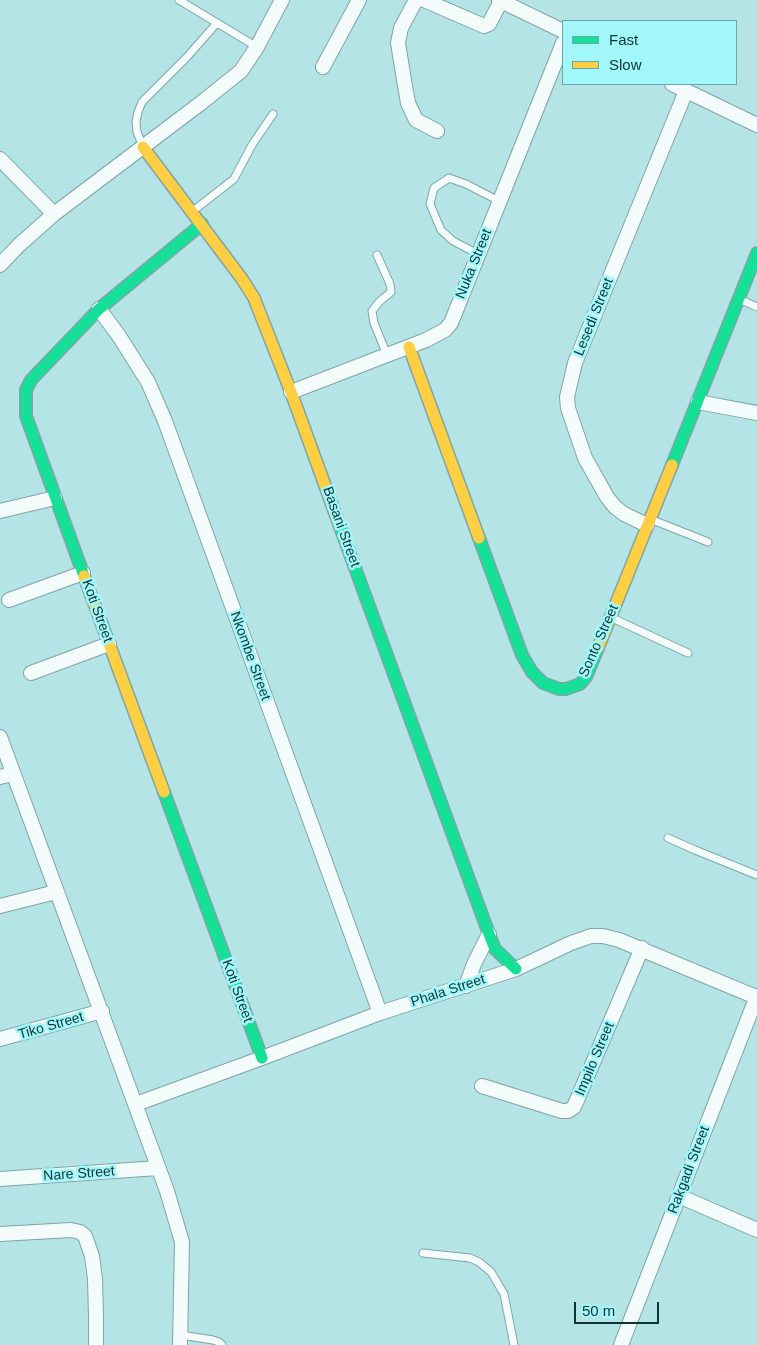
<!DOCTYPE html>
<style>
body{margin:0}
#map{position:relative;width:757px;height:1345px;overflow:hidden;background:#b5e4e6;font-family:Arial,sans-serif}
canvas{display:block}
.legend{position:absolute;left:562px;top:20px;width:175px;height:65px;box-sizing:border-box;background:#a1f7fa;border:1px solid #67a9ab;margin:0;padding:6px 9px;list-style:none;font-size:15px;color:#0f3435}
.legend li{display:flex;align-items:center;gap:10px;height:25px}
.legend b{width:25px;border:1px solid #67a9ab}
.scale{position:absolute;left:574px;top:1302px;width:85px;height:22px;box-sizing:border-box;border:2px solid #0f3435;border-top:0;padding-left:6px;font-size:15px;line-height:18px;white-space:nowrap;color:#0f3435;-webkit-text-stroke:4px #a1f7fa;paint-order:stroke}
</style>
<div id="map">
<canvas width="757" height="1345"></canvas>
<ul class="legend">
<li><b style="height:6px;background:#16e098"></b>Fast</li>
<li><b style="height:6px;background:#ffcf43"></b>Slow</li>
</ul>
<div class="scale">50 m</div>
</div>
<script>
const ctx = document.querySelector('canvas').getContext('2d');
ctx.lineJoin = 'round';
function shape(rows) {
  const path = new Path2D();
  for (const r of rows) {
    path.moveTo(r[0], r[1]);
    for (let i = 2; i < r.length; i += 2) path.lineTo(r[i], r[i + 1]);
  }
  return path;
}
function trace(path, color, width, dash) {
  ctx.strokeStyle = color;
  ctx.lineWidth = width;
  ctx.lineCap = dash ? 'butt' : 'round';
  ctx.setLineDash(dash || []);
  ctx.stroke(path);
}
function write(font, color, halo, rows, align = 'center') {
  ctx.font = font + ' Arial,sans-serif';
  ctx.lineWidth = 5;
  ctx.setLineDash([]);
  ctx.textBaseline = 'middle';
  ctx.strokeStyle = halo;
  ctx.fillStyle = color;
  for (const [text, x, y, turn = 0] of rows) {
    ctx.save();
    ctx.translate(x, y);
    ctx.rotate((+turn || 0) * Math.PI / 180);
    ctx.textAlign = isNaN(turn) ? turn : align;
    if (halo) ctx.strokeText(text, 0, 0);
    ctx.fillText(text, 0, 0);
    ctx.restore();
  }
}
const lane = shape([
 [179,0,257,47],
 [143,147,137,132,136,122,138,112,142,102,187,57,217,23],
 [193,211,234,179,252,145,273,114],
 [478,254,453,241,441,230,430,204,434,188,449,178,466,184,499,201],
 [377,255,390,284,391,292,379,302,372,311,374,323,387,355],
 [739,299,757,307],
 [650,519,708,542],
 [610,617,688,653],
 [668,838,695,850,757,875],
 [423,1253,470,1258,479,1262,491,1272,504,1294,514,1345],
 [181,1335,213,1340,219,1342,222,1345]
]);
const street = shape([
 [416,0,401,28,398,43,404,80,408,103,416,120,437,131],
 [424,0,484,26,489,24,501,1],
 [499,0,563,31],
 [323,67,359,0],
 [672,84,757,125],
 [0,159,54,214],
 [0,265,19,245,54,214,201,103,241,71,257,47,282,0],
 [99,309,119,336,148,382,165,421,380,1013],
 [291,392,426,340,445,330,451,323,563,43],
 [698,402,757,413],
 [0,511,55,498],
 [647,525,624,514,615,507,607,497,585,458,568,408,567,397,575,363,686,91],
 [9,600,83,573],
 [31,673,109,644],
 [0,737,167,1191,182,1242,180,1345],
 [0,777,12,774],
 [0,906,56,892],
 [466,986,474,964,489,934],
 [0,1039,102,1011],
 [482,1086,562,1111,568,1111,574,1107,642,948],
 [136,1104,262,1058,380,1013,516,969,571,943,591,936,603,936,619,940,756,997],
 [0,1179,158,1168],
 [679,1196,757,1230],
 [0,1234,71,1230,80,1232,85,1236,92,1256,95,1279,96,1316,96,1345],
 [621,1345,757,996]
]);
const fast = shape([
 [672,465,757,253],
 [339,524,489,934,495,949,516,969],
 [479,538,522,655,532,672,543,683,559,689,566,689,580,684,586,677,598,648],
 [84,576,26,416,26,390,31,380,99,309,202,224],
 [164,792,262,1058]
]);
const slow = shape([
 [143,147,242,279,254,298,291,392,339,524],
 [409,347,479,538],
 [84,576,164,792],
 [598,648,672,465]
]);
trace(lane, '#7fa5a6', 9);
trace(street, '#7fa5a6', 16);
trace(fast, '#7fa5a6', 14);
trace(slow, '#7fa5a6', 14);
trace(lane, '#f4fbfb', 7);
trace(street, '#f4fbfb', 14);
trace(fast, '#16e098', 11);
trace(slow, '#ffcf43', 11);
write('14px', '#0f3435', '#a1f7fa', [
 ["Nuka Street",474,264,-68],
 ["Lesedi Street",594,317,-68],
 ["Basani Street",341,527,70],
 ["Koti Street",97,611,70],
 ["Sonto Street",599,641,-66],
 ["Nkombe Street",250,656,70],
 ["Koti Street",237,991,70],
 ["Phala Street",448,991,-18],
 ["Tiko Street",51,1026,-16],
 ["Impilo Street",595,1059,-67],
 ["Rakgadi Street",689,1170,-69],
 ["Nare Street",79,1174,-4]
]);
</script>
